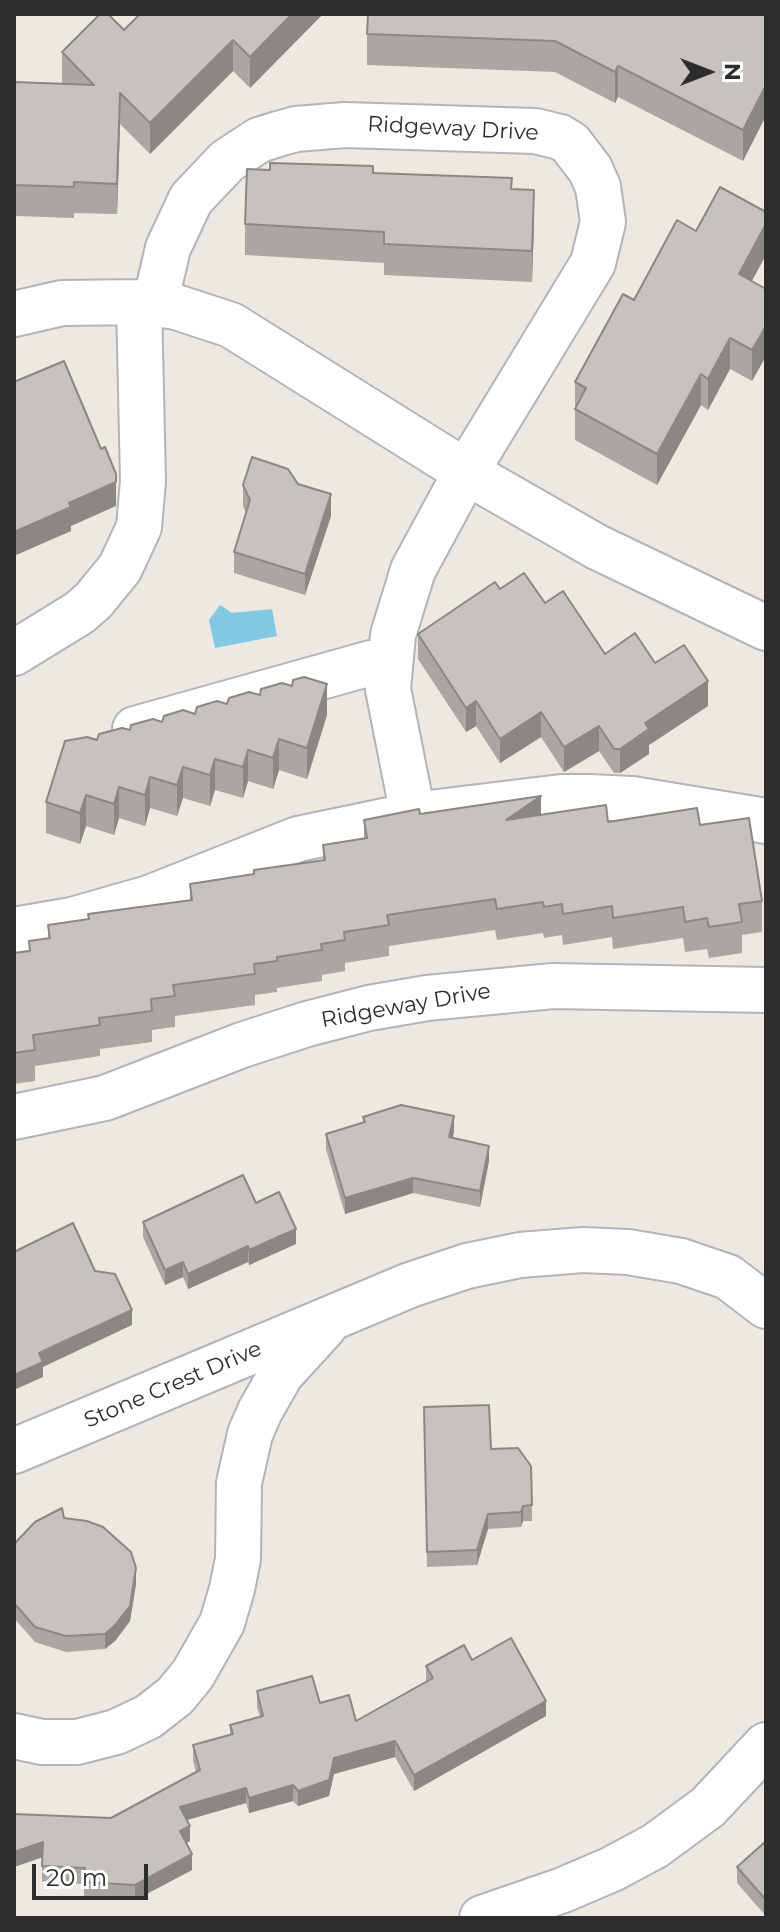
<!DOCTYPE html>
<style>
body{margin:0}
#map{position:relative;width:780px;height:1932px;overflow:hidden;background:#ede8e2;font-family:Montserrat,sans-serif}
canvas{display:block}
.frame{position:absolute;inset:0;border:16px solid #2d2d2d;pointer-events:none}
.north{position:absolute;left:668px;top:32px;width:80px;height:80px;-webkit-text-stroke:6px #fff;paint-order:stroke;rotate:90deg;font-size:22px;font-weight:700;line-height:32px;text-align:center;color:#2d2d2d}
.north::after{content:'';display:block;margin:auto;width:28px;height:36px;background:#2d2d2d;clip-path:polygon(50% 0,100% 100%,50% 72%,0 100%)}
.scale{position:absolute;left:32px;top:1864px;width:116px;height:36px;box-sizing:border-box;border:4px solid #2d2d2d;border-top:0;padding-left:10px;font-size:24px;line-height:28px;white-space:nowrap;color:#2d2d2d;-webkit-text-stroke:6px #fff;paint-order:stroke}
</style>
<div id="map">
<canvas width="780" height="1932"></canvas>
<div class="frame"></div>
<div class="north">N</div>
<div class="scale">20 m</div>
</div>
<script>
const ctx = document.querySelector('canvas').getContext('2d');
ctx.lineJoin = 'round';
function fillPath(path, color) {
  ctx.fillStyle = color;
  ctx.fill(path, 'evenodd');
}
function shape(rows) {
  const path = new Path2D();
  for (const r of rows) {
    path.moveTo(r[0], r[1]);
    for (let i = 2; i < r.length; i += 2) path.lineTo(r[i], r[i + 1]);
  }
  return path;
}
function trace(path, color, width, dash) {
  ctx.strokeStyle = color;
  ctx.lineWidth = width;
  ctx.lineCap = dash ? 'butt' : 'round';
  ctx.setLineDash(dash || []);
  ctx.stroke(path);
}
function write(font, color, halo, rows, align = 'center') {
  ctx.font = font + ' Montserrat,sans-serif';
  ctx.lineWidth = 7;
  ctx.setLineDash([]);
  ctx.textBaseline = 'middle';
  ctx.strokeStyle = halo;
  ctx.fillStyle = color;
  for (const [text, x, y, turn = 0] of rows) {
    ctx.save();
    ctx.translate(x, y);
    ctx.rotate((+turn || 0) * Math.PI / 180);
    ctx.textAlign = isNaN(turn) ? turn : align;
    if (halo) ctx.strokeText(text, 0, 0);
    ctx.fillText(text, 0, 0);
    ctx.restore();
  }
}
fillPath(shape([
 [220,605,232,613,272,609,277,636,215,648,209,620]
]), '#83c9e1');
const minor = shape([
 [155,304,168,248,191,199,227,161,259,140,278,134,296,129,345,125,535,131,560,137,570,143,590,169,598,187,603,222,593,263,466,472,426,546,413,570,393,635,388,689,413,815],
 [14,314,62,303,139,302,176,307,231,325,466,472,597,547,766,628],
 [14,653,79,613,93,601,120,568,139,527,143,481,139,302],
 [135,729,371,663,389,662],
 [14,930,72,920,149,898,298,839,413,815,561,797,589,797,632,799,766,821],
 [14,1117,105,1098,242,1045,307,1024,369,1008,427,998,553,986,766,990],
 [14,1451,410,1285,467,1266,520,1255,583,1250,628,1252,681,1261,728,1277,766,1306],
 [14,1736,42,1742,77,1742,116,1732,148,1717,175,1696,193,1674,222,1623,232,1589,238,1559,239,1483,250,1434,260,1411,281,1374,324,1327],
 [482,1918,563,1890,612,1869,655,1846,708,1807,766,1745]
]);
trace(minor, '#b2b4bc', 48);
trace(minor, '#fff', 44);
fillPath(shape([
 [323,14,250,88,233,71,150,154,120,124,117,214,74,213,74,218,14,216,14,82,62,83,62,52,124,30],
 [351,14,766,14,743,161,618,97,615,103,555,72,367,65,367,15],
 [373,173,512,189,534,221,532,282,384,275,384,263,245,255,245,224],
 [752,281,766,289,766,356,752,381,730,369,708,410,701,405,657,485,575,440,575,382],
 [298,484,331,516,305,595,234,573,234,552,246,513,243,506,243,485],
 [500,589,545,603,605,654,655,663,708,706,649,745,649,754,620,773,614,773,599,751,564,772,541,737,500,763,476,726,466,732,418,659,418,634],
 [227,704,327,715,307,779,279,770,273,789,248,781,243,798,215,790,210,806,183,798,177,816,150,808,145,826,119,818,114,835,86,826,80,844,46,833,46,802,97,740,130,730,195,714],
 [420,814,541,814,608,822,700,825,762,901,762,932,742,935,742,953,709,958,707,949,685,952,683,938,613,949,612,937,563,945,562,935,544,938,543,933,497,940,495,930,389,946,389,956,345,963,345,971,322,975,322,981,277,988,277,992,255,995,255,1005,175,1016,175,1027,152,1030,152,1042,100,1049,100,1056,35,1066,35,1081,14,1084,14,953,29,951,29,941,48,939,48,925,88,919,190,900,190,884,254,875,323,860,323,845,364,839,364,820],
 [363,1117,454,1131,453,1138,489,1161,480,1207,413,1193,345,1214,326,1149,326,1134,363,1123],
 [256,1203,296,1244,249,1265,248,1262,188,1289,183,1277,165,1285,143,1237,143,1222],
 [424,1407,532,1505,532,1521,523,1521,521,1527,488,1529,477,1565,427,1567],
 [64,1518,136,1584,130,1621,115,1641,105,1649,66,1652,35,1642,14,1618,14,1544],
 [472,1660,546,1716,414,1791,395,1757,334,1774,329,1796,298,1806,293,1801,249,1813,246,1803,187,1820,190,1841,186,1843,192,1870,135,1900,84,1898,84,1884,42,1882,42,1857,14,1867,14,1814,111,1818,196,1772,193,1761,193,1745,230,1735,230,1725,260,1717,257,1707,257,1691,320,1703,356,1721,426,1681,426,1666],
 [766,1841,766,1916,737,1883,737,1867]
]), '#aaa7a3');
fillPath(shape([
 [292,14,323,14,250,88,250,57],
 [233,40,233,71,150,154,150,123],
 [618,66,618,97,615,103,615,72],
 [766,85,766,116,743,161,743,130],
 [120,93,120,124,117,214,117,184],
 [534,190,534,221,532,282,532,251],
 [766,224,766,255,739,305,739,274],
 [766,326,766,356,752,381,752,350],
 [730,338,730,369,708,410,708,379],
 [701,374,701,405,657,485,657,454],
 [116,474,116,506,71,526,71,531,14,556,14,532,69,503],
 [331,494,331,516,305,595,305,574],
 [15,568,15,592,14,593,14,569],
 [708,681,708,706,649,745,649,754,620,773,620,749,645,723],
 [327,684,327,715,307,779,307,748],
 [476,701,476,726,466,732,466,708],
 [541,712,541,737,500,763,500,739],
 [599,726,599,751,564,772,564,747],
 [279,739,279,770,273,789,273,758],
 [248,750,248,781,243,798,243,767],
 [215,759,215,790,210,806,210,775],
 [183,767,183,798,177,816,177,785],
 [150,777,150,808,145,826,145,795],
 [119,787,119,818,114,835,114,804],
 [86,795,86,826,80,844,80,813],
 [541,796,541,827,506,820],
 [454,1116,454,1131,449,1153,449,1137],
 [489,1146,489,1161,480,1207,480,1191],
 [413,1178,413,1193,345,1214,345,1198],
 [296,1229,296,1244,249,1265,249,1250],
 [248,1246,248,1262,188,1289,188,1274],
 [183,1262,183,1277,165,1285,165,1270],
 [132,1310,132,1325,43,1367,43,1377,14,1390,14,1375,39,1353],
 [523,1506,523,1521,521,1527,521,1512],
 [488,1514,488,1529,477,1565,477,1550],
 [136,1568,136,1584,130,1621,115,1641,105,1649,105,1634],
 [546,1701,546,1716,414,1791,414,1775],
 [395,1741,395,1757,334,1774,329,1796,298,1806,298,1791,334,1758],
 [293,1785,293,1801,249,1813,249,1798],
 [246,1788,246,1803,180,1822,180,1807],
 [190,1826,190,1841,180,1846,180,1831],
 [43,1842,43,1857,14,1867,14,1852],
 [192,1854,192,1870,135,1900,135,1885]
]), '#8b8884');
const building = shape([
 [100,14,108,14,124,30,140,14,292,14,250,57,233,40,150,123,120,93,117,184,74,182,74,187,14,185,14,82,94,85,62,52,100,14],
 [368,14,766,14,766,85,743,130,618,66,615,72,555,41,367,34,368,14],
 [270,163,373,166,373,173,512,178,511,189,534,190,532,251,384,244,384,232,245,224,247,169,270,170,270,163],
 [720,187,766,212,766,224,739,274,766,289,766,326,752,350,730,338,708,379,701,374,657,454,575,409,586,388,575,382,623,294,634,300,677,220,696,231,720,187],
 [64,361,101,449,105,447,116,474,116,482,69,503,71,507,14,532,14,382,64,361],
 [252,457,288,469,298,484,331,494,305,574,234,552,250,500,243,485,252,457],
 [524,573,545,603,563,591,605,654,635,633,655,663,684,645,708,681,645,723,649,729,620,749,614,749,599,726,564,747,541,712,500,739,476,701,466,708,418,634,495,582,500,589,524,573],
 [304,677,327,684,307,748,279,739,273,758,248,750,243,767,215,759,210,775,183,767,177,785,150,777,145,795,119,787,114,804,86,795,80,813,46,802,65,741,87,737,97,740,99,734,122,728,130,730,131,725,153,719,162,722,164,716,183,710,195,714,197,707,217,701,227,704,229,698,249,692,260,695,261,689,282,683,292,686,293,680,304,677],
 [541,796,506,820,606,805,608,822,697,808,700,825,749,818,762,901,739,904,742,922,709,927,707,918,685,922,683,907,613,918,612,906,563,914,562,904,544,907,543,902,497,909,495,899,387,915,389,925,344,932,345,940,321,944,322,950,277,957,277,961,254,964,255,974,173,985,175,996,151,999,152,1011,99,1018,100,1025,33,1035,35,1050,14,1053,14,953,30,951,29,941,50,938,48,925,89,919,88,914,192,900,190,884,254,874,254,870,325,860,323,845,367,838,364,820,419,809,420,814,541,796],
 [401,1105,454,1116,449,1137,489,1146,480,1191,413,1178,345,1198,326,1134,365,1122,363,1117,401,1105],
 [243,1175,256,1203,279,1192,296,1229,249,1250,248,1246,188,1274,183,1262,165,1270,143,1222,243,1175],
 [73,1223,95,1271,115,1274,132,1310,39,1353,43,1362,14,1375,14,1252,73,1223],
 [489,1405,491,1449,518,1448,531,1466,532,1505,523,1506,521,1512,488,1514,477,1550,427,1552,424,1407,489,1405],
 [62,1508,64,1518,87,1521,103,1527,131,1552,136,1568,130,1606,115,1625,105,1634,66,1636,35,1627,14,1603,14,1544,35,1522,62,1508],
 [511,1638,546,1701,414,1775,395,1741,334,1758,329,1780,298,1791,293,1785,249,1798,246,1788,180,1807,190,1826,180,1831,192,1854,135,1885,84,1882,85,1868,42,1866,43,1842,14,1852,14,1814,111,1818,200,1770,193,1745,233,1734,230,1725,263,1716,257,1691,312,1676,320,1703,349,1695,356,1721,433,1678,426,1666,464,1645,472,1660,511,1638],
 [766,1841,766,1900,737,1867,766,1841]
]);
fillPath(building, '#c6c2bd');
trace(building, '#8b8884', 2);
write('22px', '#2d2d2d', '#fff', [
 ["Ridgeway Drive",453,129,3],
 ["Ridgeway Drive",406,1006,-10],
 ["Stone Crest Drive",173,1385,-23]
]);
</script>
